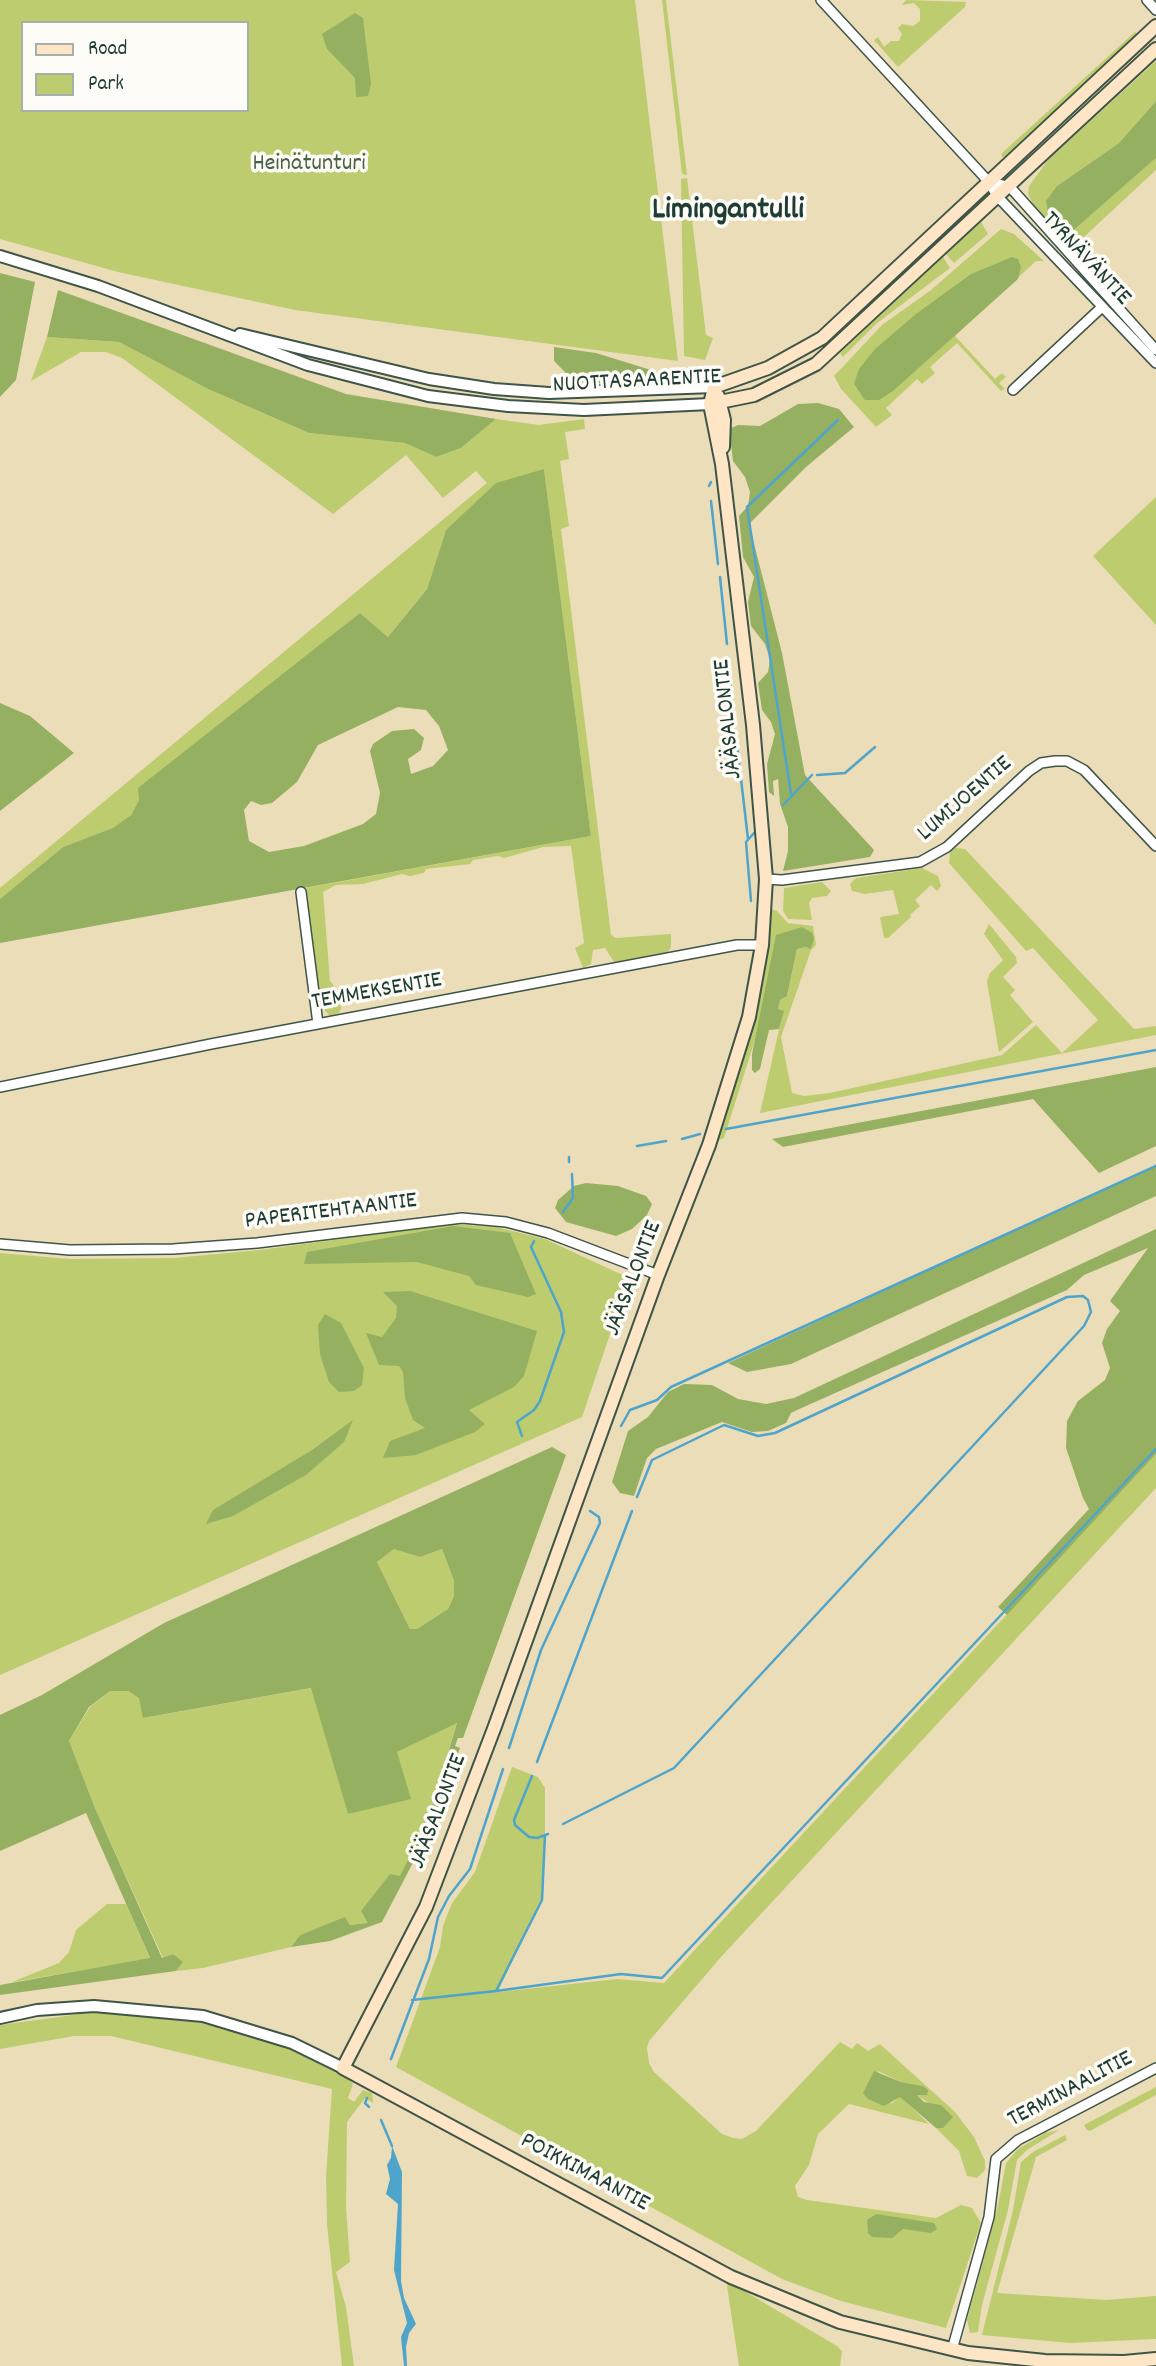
<!DOCTYPE html>
<meta charset="utf-8">
<style>
body{margin:0}
#map{position:relative;width:1156px;height:2366px;overflow:hidden;background:#ecddb9;font-family:Dekko,sans-serif}
canvas{display:block}
.legend{position:absolute;left:21px;top:21px;width:228px;height:91px;box-sizing:border-box;background:#fdfcf7;border:2px solid #a4b0a9;margin:0;padding:9px 12px;list-style:none;font-size:21px;color:#1f3d34}
.legend li{display:flex;align-items:center;gap:14px;height:35px}
.legend b{width:35px;border:2px solid #a4b0a9}
</style>
<div id="map">
<canvas width="1156" height="2366"></canvas>
<ul class="legend">
<li><b style="height:9px;background:#fde5c5"></b>Road</li>
<li><b style="height:19px;background:#bdcc6f"></b>Park</li>
</ul>
</div>
<script>
const ctx = document.querySelector('canvas').getContext('2d');
ctx.lineJoin = 'round';
function fillPath(path, color) {
  ctx.fillStyle = color;
  ctx.fill(path, 'evenodd');
}
function shape(rows) {
  const path = new Path2D();
  for (const r of rows) {
    path.moveTo(r[0], r[1]);
    for (let i = 2; i < r.length; i += 2) path.lineTo(r[i], r[i + 1]);
  }
  return path;
}
function trace(path, color, width, dash) {
  ctx.strokeStyle = color;
  ctx.lineWidth = width;
  ctx.lineCap = dash ? 'butt' : 'round';
  ctx.setLineDash(dash || []);
  ctx.stroke(path);
}
function write(font, color, halo, rows, align = 'center') {
  ctx.font = font + ' Dekko,sans-serif';
  ctx.lineWidth = 7;
  ctx.setLineDash([]);
  ctx.textBaseline = 'middle';
  ctx.strokeStyle = halo;
  ctx.fillStyle = color;
  for (const [text, x, y, turn = 0] of rows) {
    ctx.save();
    ctx.translate(x, y);
    ctx.rotate((+turn || 0) * Math.PI / 180);
    ctx.textAlign = isNaN(turn) ? turn : align;
    if (halo) ctx.strokeText(text, 0, 0);
    ctx.fillText(text, 0, 0);
    ctx.restore();
  }
}
fillPath(shape([
 [0,0,635,0,678,361,295,310,118,272,0,239],
 [23,23,247,23,247,110,23,110],
 [662,0,666,0,687,175,682,174],
 [906,0,966,2,965,7,898,67,874,40,878,37,884,47,891,41,899,41,902,34,898,28,902,24,913,26,920,21,920,9,914,3,902,5],
 [1135,32,1138,34,1003,158,1001,154],
 [1156,61,1156,101,1119,143,1057,186,1067,236,1156,158,1156,170,1072,248,1035,208,1028,194,1029,186,1048,160],
 [687,178,706,335,713,338,705,360,684,356,681,179],
 [981,222,988,234,954,263,946,254],
 [1001,229,1014,234,1044,261,1036,261,955,336,995,379,1002,373,1006,377,999,383,1005,389,1001,391,957,343,930,367,935,373,922,384,917,379,886,408,892,415,876,427,841,389,834,376,882,325,931,290],
 [943,257,950,268,876,324,843,357,840,353],
 [47,337,119,342,208,389,309,433,405,443,436,457,461,448,496,419,539,425,584,419,585,429,565,432,569,459,560,461,569,526,561,529,611,935,616,938,671,934,671,947,667,953,614,962,605,948,593,950,591,964,583,968,575,948,584,943,571,846,543,847,504,858,498,856,473,860,470,864,426,869,424,873,410,876,402,874,363,884,336,885,323,892,330,981,337,990,341,1008,339,1013,330,1016,321,1006,306,888,591,836,544,469,446,530,427,589,388,637,360,613,139,800,131,815,114,828,63,847,0,899,0,888,487,483,476,471,443,498,406,455,333,514,122,358,106,352,81,352,31,381],
 [1156,497,1156,625,1093,556],
 [955,848,965,849,1134,1029,1156,1026,1156,1035,760,1113,783,1012,778,1009,780,1000,787,996,797,949,807,947,802,927,760,1024,724,1138,716,1141,754,1023,770,938,771,909,777,911,788,923,813,926,816,945,811,950,781,1037,792,1093,804,1096,830,1093,1002,1055,1036,1025,1062,1053,1098,1020,1033,948,1026,951,949,863,950,853],
 [922,868,938,876,941,886,937,891,931,885,915,900,920,906,910,915,911,917,888,938,884,938,880,917,899,914,893,890,865,894,852,891,850,884,856,878],
 [822,882,831,891,827,896,812,898,809,903,812,920,788,919,783,911,784,888],
 [989,924,1016,957,1017,963,1003,977,1015,990,1010,995,1033,1022,999,1052,987,982,990,973,1003,960,984,934],
 [450,1224,496,1227,545,1239,629,1278,582,1417,0,1675,0,1253,70,1259,174,1258,260,1250],
 [1156,1454,1156,1488,721,1957,649,2041,647,2048,649,2063,654,2072,722,2134,733,2138,742,2139,756,2131,840,2042,852,2049,857,2043,868,2051,880,2044,955,2112,974,2137,985,2161,985,2170,977,2178,967,2176,959,2151,936,2128,943,2128,932,2105,915,2094,927,2094,923,2086,901,2082,878,2071,891,2104,900,2096,929,2124,849,2104,818,2134,809,2165,795,2186,798,2197,807,2200,936,2218,961,2205,972,2208,981,2223,946,2328,841,2301,782,2279,396,2067,440,1947,443,1926,452,1903,475,1872,512,1767,538,1777,545,1788,545,1843,541,1899,498,1992,617,1979,664,1983],
 [394,1548,420,1557,442,1549,454,1581,454,1596,448,1609,417,1629,410,1629,377,1562],
 [312,1688,348,1814,397,1752,457,1722,428,1819,400,1877,369,1923,350,1925,345,1918,300,1935,291,1947,203,1968,176,1971,182,1962,173,1954,163,1958,95,1808,69,1741,90,1707,110,1691,128,1691,140,1698,144,1718],
 [107,1904,126,1904,150,1959,12,1982,59,1963,69,1952,76,1930],
 [95,2012,204,2023,250,2035,290,2049,345,2076,353,2084,348,2098,354,2102,363,2090,372,2093,373,2103,365,2098,347,2122,346,2207,350,2262,336,2272,346,2307,354,2366,342,2366,327,2224,326,2177,332,2089,111,2036,74,2036,0,2049,0,2025],
 [1156,2087,1156,2095,1090,2131,1087,2130,1084,2125],
 [1059,2130,1027,2150,1017,2160,1008,2210,982,2305,978,2332,970,2333,967,2320,998,2205,1006,2163,1018,2149,1045,2133],
 [1065,2135,1067,2140,1036,2157,997,2293,1106,2300,1156,2296,1156,2339,1070,2343,982,2335,1013,2210,1021,2162,1033,2152],
 [729,2282,837,2346,842,2351,840,2366,739,2366,727,2286]
]), '#bdcc6f');
fillPath(shape([
 [355,13,363,18,371,84,368,96,356,97,355,78,327,49,322,34],
 [1156,101,1156,158,1067,236,1049,218,1046,201,1057,186,1119,143],
 [1012,257,1018,259,1021,267,1018,279,893,391,879,400,865,400,854,384,859,369,875,349,916,314,971,274],
 [0,273,35,282,16,380,0,397],
 [58,290,346,394,496,419,461,448,436,457,405,443,309,433,208,389,119,342,47,337],
 [554,347,596,353,664,374,653,382,586,384,568,375,554,361],
 [818,403,839,409,854,427,806,467,749,524,782,653,805,775,874,850,870,857,783,871,788,851,788,827,780,804,778,779,773,781,774,796,769,792,767,764,775,734,771,722,762,710,758,683,768,672,770,659,765,644,751,626,748,602,754,577,743,557,739,516,748,506,750,492,745,477,733,461,729,429,738,425,760,426,798,404],
 [544,469,591,836,0,943,0,899,63,847,113,828,131,815,139,800,138,788,360,613,388,637,427,589,446,530,496,483],
 [398,707,426,710,439,726,448,750,433,766,411,774,408,759,421,750,424,738,414,729,392,731,373,744,370,751,380,793,376,814,363,824,304,846,269,852,249,841,244,810,251,801,261,805,272,803,297,782,318,745],
 [0,703,30,716,74,753,0,811],
 [802,927,812,933,814,938,811,949,806,947,797,949,787,996,780,1000,778,1009,784,1011,779,1029,769,1030,760,1069,755,1073,752,1070,752,1054,776,935],
 [1156,1067,1156,1146,1099,1173,1033,1099,783,1147,772,1139],
 [1156,1165,1156,1196,791,1364,747,1372,728,1363],
 [586,1183,618,1186,646,1196,652,1204,647,1215,632,1229,616,1236,566,1222,555,1208,558,1200,574,1186],
 [453,1226,510,1233,536,1294,528,1297,476,1285,469,1276,417,1262,304,1264,307,1252],
 [1156,1229,1156,1454,1007,1615,998,1607,1089,1509,1083,1498,1066,1448,1067,1421,1078,1401,1105,1380,1110,1368,1102,1343,1107,1329,1120,1311,1110,1301,1148,1248,1084,1275,1067,1290,797,1410,791,1413,786,1423,768,1431,752,1432,722,1422,656,1449,647,1458,634,1496,620,1493,612,1482,628,1431,648,1417,668,1392,684,1384,712,1385,738,1399,766,1404,794,1398],
 [410,1291,537,1331,524,1376,514,1387,469,1410,485,1424,475,1432,416,1455,383,1458,390,1441,425,1428,413,1420,405,1398,403,1372,399,1366,379,1365,366,1333,382,1337,396,1318,397,1306,383,1292],
 [325,1314,341,1323,364,1368,362,1385,354,1391,339,1392,329,1382,320,1354,318,1325],
 [353,1420,344,1442,306,1475,233,1516,206,1524,213,1510,312,1450],
 [552,1447,566,1455,463,1738,458,1738,455,1746,460,1748,430,1830,382,1922,330,1941,291,1947,300,1935,345,1917,350,1925,368,1923,361,1911,390,1874,400,1876,428,1819,457,1723,397,1752,411,1799,348,1814,311,1688,143,1718,139,1698,128,1691,110,1691,89,1707,69,1741,95,1808,162,1958,173,1954,183,1962,176,1971,0,1995,0,1985,150,1958,86,1813,0,1851,0,1715,42,1695,164,1623],
 [394,1549,420,1557,442,1549,454,1581,454,1596,448,1609,417,1629,410,1629,377,1562],
 [874,2071,901,2082,923,2086,928,2090,927,2095,917,2095,924,2102,941,2105,953,2117,943,2128,936,2128,900,2097,884,2106,868,2099,863,2093],
 [876,2214,934,2223,937,2229,931,2233,903,2229,892,2238,872,2237,868,2233,867,2220]
]), '#96b062');
fillPath(shape([
 [392,2146,402,2172,401,2281,404,2298,416,2324,409,2333,406,2347,407,2366,404,2366,401,2337,407,2323,394,2270,398,2204,386,2194,390,2179,387,2165,391,2158]
]), '#4ea4ca');
trace(shape([
 [709,486,711,482],
 [711,501,718,564],
 [720,577,727,644],
 [728,658,734,721],
 [736,736,748,839],
 [817,775,845,773,875,747],
 [791,794,747,507,838,420],
 [783,805,812,775],
 [751,901,746,842,755,832],
 [726,1129,1156,1050],
 [682,1139,700,1134],
 [637,1146,666,1141],
 [569,1157,569,1162],
 [563,1212,573,1198,572,1174],
 [621,1426,630,1410,657,1400,671,1387,1156,1166],
 [522,1436,517,1422,534,1410,540,1401,564,1332,561,1312,531,1247,534,1241],
 [509,1748,541,1650,600,1523,599,1517,590,1511],
 [537,1762,632,1511],
 [532,1776,514,1820,515,1825,529,1837,537,1838,548,1834],
 [563,1824,674,1768,1084,1326,1091,1312,1088,1300,1083,1296,1067,1297,775,1433,758,1436,724,1425,652,1460,637,1497],
 [496,1991,621,1974,662,1978,1156,1449],
 [412,2000,496,1991,542,1900,545,1835],
 [391,2059,429,1959,438,1917,449,1896,470,1869,503,1769],
 [367,2098,365,2103,369,2107],
 [381,2120,392,2146]
]), '#4ea4ca', 2.5);
const minor = shape([
 [821,0,988,181,998,197,1156,363],
 [1147,0,1156,10],
 [988,181,1010,187,1156,350],
 [1013,390,1102,307],
 [766,879,782,880,920,862,947,847,1029,771,1041,763,1055,761,1067,761,1084,770,1156,846],
 [301,892,318,1024],
 [0,1087,211,1044,737,945,762,945],
 [0,1244,70,1250,173,1249,257,1243,462,1218,506,1222,548,1233,658,1275],
 [952,2350,989,2217,996,2159,1018,2140,1156,2068]
]);
const tertiary = shape([
 [0,256,98,286,308,365,428,396,508,406,584,410,710,404],
 [240,334,429,379,494,389,549,393,714,387],
 [0,2018,37,2010,94,2006,203,2016,292,2043,343,2068]
]);
const secondary = shape([
 [714,387,710,404,722,464,753,725,766,879,762,945,749,1017,709,1145,658,1275,495,1726,426,1907,343,2068,731,2277,840,2322,968,2353,1045,2361,1124,2362,1156,2359],
 [714,387,768,368,822,338,1156,26],
 [718,396,724,420,723,447],
 [710,404,754,395,816,364,1156,49]
]);
trace(minor, '#3e5548', 12);
trace(tertiary, '#3e5548', 14);
trace(secondary, '#3e5548', 16);
trace(minor, '#fff', 9);
trace(tertiary, '#fff', 10);
trace(secondary, '#fde5c5', 12);
write('24px', '#466143', '#fdfcf7', [
 ["Heinätunturi",309,166]
]);
write('24px', '#1f3d34', '#fdfcf7', [
 ["TYRNÄVÄNTIE",1085,260,47],
 ["NUOTTASAARENTIE",637,383,-3],
 ["JÄÄSALONTIE",730,719,-96],
 ["LUMIJOENTIE",966,800,-41],
 ["TEMMEKSENTIE",377,993,-10],
 ["PAPERITEHTAANTIE",331,1213,-7],
 ["JÄÄSALONTIE",635,1279,-69],
 ["JÄÄSALONTIE",440,1812,-69],
 ["TERMINAALITIE",1071,2091,-28],
 ["POIKKIMAANTIE",584,2174,28]
]);
write('bold 32px', '#1f3d34', '#fdfcf7', [
 ["Limingantulli",728,213]
]);
</script>
